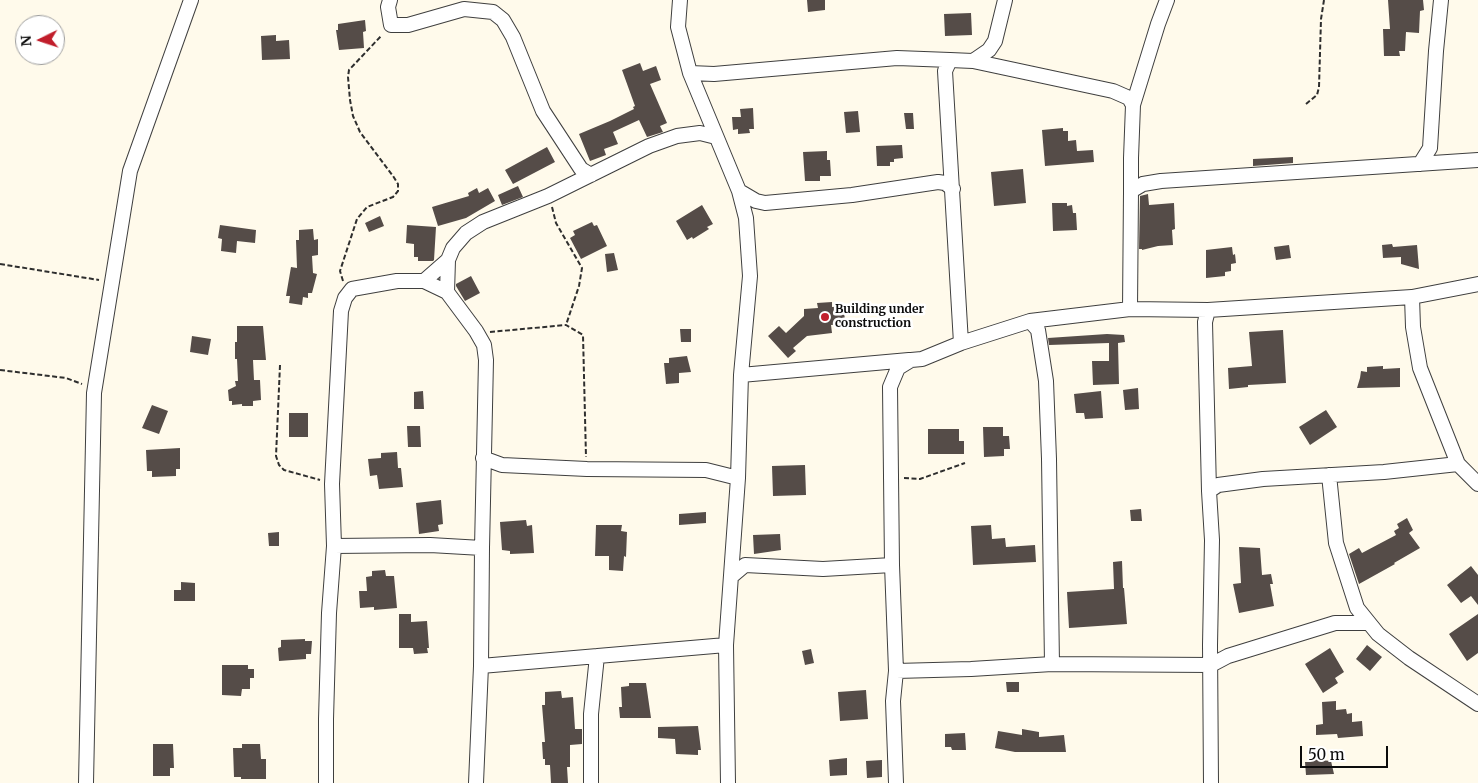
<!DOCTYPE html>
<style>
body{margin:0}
#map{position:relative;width:1478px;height:783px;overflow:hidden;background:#fffaeb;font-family:Merriweather,serif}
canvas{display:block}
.north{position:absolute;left:15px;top:15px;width:50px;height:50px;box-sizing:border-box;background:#fff;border:1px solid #9e9e9e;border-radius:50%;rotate:266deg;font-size:14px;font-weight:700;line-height:20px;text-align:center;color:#0c0c0c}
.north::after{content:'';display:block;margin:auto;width:18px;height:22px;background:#c11e2b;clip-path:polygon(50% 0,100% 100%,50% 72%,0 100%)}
.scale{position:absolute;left:1300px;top:746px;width:88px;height:22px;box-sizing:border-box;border:2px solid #0c0c0c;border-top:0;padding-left:6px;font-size:15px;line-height:18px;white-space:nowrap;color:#0c0c0c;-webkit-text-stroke:4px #fff;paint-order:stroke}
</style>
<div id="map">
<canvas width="1478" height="783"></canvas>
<div class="north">N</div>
<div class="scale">50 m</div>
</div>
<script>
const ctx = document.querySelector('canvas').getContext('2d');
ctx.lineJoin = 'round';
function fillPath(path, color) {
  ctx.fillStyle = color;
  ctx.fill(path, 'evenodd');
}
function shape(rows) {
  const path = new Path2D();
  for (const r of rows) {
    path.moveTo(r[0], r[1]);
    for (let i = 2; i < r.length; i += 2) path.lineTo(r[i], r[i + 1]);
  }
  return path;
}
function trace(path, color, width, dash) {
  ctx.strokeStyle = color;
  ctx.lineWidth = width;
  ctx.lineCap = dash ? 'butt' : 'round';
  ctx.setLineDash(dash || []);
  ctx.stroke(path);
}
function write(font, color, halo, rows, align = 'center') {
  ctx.font = font + ' Merriweather,serif';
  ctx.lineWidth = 5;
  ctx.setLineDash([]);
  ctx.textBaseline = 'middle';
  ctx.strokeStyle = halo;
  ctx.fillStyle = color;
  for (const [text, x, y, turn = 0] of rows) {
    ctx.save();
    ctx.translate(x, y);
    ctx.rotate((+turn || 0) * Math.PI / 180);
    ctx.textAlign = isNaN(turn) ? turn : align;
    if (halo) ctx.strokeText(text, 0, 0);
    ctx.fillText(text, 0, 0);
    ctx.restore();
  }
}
fillPath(shape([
 [807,0,825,0,825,10,808,12],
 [1388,0,1423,0,1424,10,1420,11,1419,33,1406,32,1405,51,1399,51,1400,56,1384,56,1383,29,1390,29],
 [971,13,972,35,945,36,944,14],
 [365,20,366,31,363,32,364,48,339,50,336,30,338,30,338,24],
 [276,35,276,41,289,40,290,59,262,60,261,36],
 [640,63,643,71,656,66,661,80,650,84,667,123,660,126,663,132,647,137,639,120,613,132,618,144,604,149,606,155,590,161,579,134,610,121,634,109,633,107,635,106,622,70],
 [753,108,754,129,749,129,750,133,738,134,738,129,733,130,732,117,741,117,740,109],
 [858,111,860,132,846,133,844,112],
 [904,113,913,113,914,129,906,129],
 [1063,128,1063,131,1068,131,1068,141,1076,140,1077,151,1093,150,1094,162,1045,166,1042,130],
 [902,145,903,158,894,159,894,162,890,162,890,166,877,166,876,146],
 [547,147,555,162,513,184,505,170],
 [827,151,827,160,830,160,831,176,820,176,820,181,805,181,803,152],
 [1293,157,1293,163,1253,166,1253,159],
 [1023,169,1026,203,994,206,991,172],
 [518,186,523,197,502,205,498,195],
 [477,188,479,193,488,188,495,201,466,218,438,226,432,207,469,196,468,193],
 [1148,194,1149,205,1174,203,1175,229,1172,230,1173,245,1158,246,1142,250,1142,249,1139,249,1140,196],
 [1052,203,1067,203,1067,206,1072,205,1073,213,1076,213,1077,230,1053,231],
 [702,205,713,224,707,227,709,229,693,239,692,237,687,240,676,221],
 [380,216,384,226,369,232,365,223],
 [592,222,594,226,597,225,607,246,581,259,570,238,575,235,573,231],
 [220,225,256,230,255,243,237,241,236,253,221,251,222,239,218,238],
 [407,225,436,227,434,260,433,261,418,261,418,257,414,257,414,244,406,243],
 [313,229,314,240,318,239,318,255,312,256,313,273,317,274,312,293,308,293,308,298,303,297,302,305,289,303,290,296,286,296,291,267,297,268,296,240,299,240,299,230],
 [1392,244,1393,247,1417,245,1419,269,1401,264,1401,257,1383,258,1382,245],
 [1289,245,1291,258,1276,260,1274,247],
 [1232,247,1233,255,1235,254,1236,263,1231,264,1231,271,1225,272,1225,276,1206,278,1206,250],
 [614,253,618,270,607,272,605,254],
 [471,276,480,293,465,301,456,286,456,284],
 [832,302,832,307,844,306,845,324,831,325,832,333,807,336,793,348,796,351,788,358,768,336,779,326,786,333,804,316,804,309,818,308,817,303],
 [237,326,263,326,266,360,253,360,254,380,260,380,261,400,253,401,253,406,242,406,242,404,232,405,232,401,229,401,228,390,236,386,235,381,238,381,237,359,235,359,235,342,237,342],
 [680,329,691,329,691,342,681,342],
 [1283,330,1286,383,1248,385,1248,387,1229,389,1228,368,1252,366,1249,332],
 [1107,334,1124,335,1125,342,1118,343,1119,384,1093,385,1092,361,1109,361,1109,343,1049,345,1048,338],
 [192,336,211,339,208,355,190,352],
 [687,356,691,372,679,373,679,383,666,384,664,363,669,363,669,358],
 [1383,366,1383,369,1400,368,1400,387,1357,388,1360,378,1361,371,1367,372,1367,367],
 [1138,388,1139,409,1125,410,1123,390],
 [423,391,424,409,414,409,414,392],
 [1101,391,1103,418,1085,419,1084,413,1076,413,1074,394],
 [152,405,168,411,159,434,142,428],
 [1326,410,1337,427,1310,445,1299,427],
 [289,413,308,413,308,437,289,437],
 [407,426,420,426,421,447,408,447],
 [983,427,1003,427,1003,436,1009,436,1010,449,1004,449,1004,456,984,457],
 [928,429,959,429,959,441,964,441,964,454,928,454],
 [180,448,180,469,176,469,176,476,152,477,152,471,147,471,146,450],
 [397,452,398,468,401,468,403,487,379,489,377,475,370,476,368,459,381,458,381,453],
 [805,465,806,495,773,496,772,466],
 [441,500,443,524,438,525,439,531,419,534,416,503],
 [1141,509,1142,521,1131,521,1130,510],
 [706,512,706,523,679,525,679,514],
 [1407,518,1413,530,1409,533,1420,548,1394,563,1395,564,1359,584,1349,554,1359,548,1362,553,1396,535,1394,531,1399,528,1397,524],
 [526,520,527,526,532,525,534,553,510,554,510,551,502,550,500,522],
 [596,525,622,525,621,531,627,532,626,557,624,556,623,571,609,570,609,556,595,556],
 [991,525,992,539,1005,538,1006,547,1035,545,1036,562,973,565,971,526],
 [279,532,279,546,269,546,268,533],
 [780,534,781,550,754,554,753,535],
 [1239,547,1260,548,1262,575,1271,574,1273,584,1270,584,1274,606,1239,613,1233,584,1241,583],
 [1122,561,1123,588,1124,588,1127,624,1069,628,1067,592,1114,589,1113,562],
 [1471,566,1478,575,1478,605,1471,596,1461,603,1447,585],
 [385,570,386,576,394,576,397,608,374,610,374,607,360,608,359,591,367,591,366,577,372,576,372,571],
 [181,582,195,583,195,601,174,601,174,590,181,590],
 [399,614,411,614,411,622,427,621,429,648,427,648,428,653,414,654,413,648,399,648],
 [1478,614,1478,653,1467,661,1449,634],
 [305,639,305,641,312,641,311,654,306,654,306,659,279,661,278,648,281,647,281,640],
 [1367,645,1382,657,1370,671,1356,659],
 [1330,648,1344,672,1335,678,1338,683,1323,693,1305,664],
 [811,649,814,663,805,665,802,651],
 [222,665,248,665,248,669,254,669,254,678,250,678,250,689,242,689,241,696,222,695],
 [1006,682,1019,682,1019,692,1007,692],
 [629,683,646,683,651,718,620,718,619,707,622,707,621,687,629,686],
 [866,690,868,719,840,721,838,692],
 [561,691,562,698,573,697,575,729,582,729,582,744,570,745,570,767,567,767,568,783,551,783,550,765,545,765,545,759,543,759,542,742,545,742,542,705,545,705,545,692],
 [1336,701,1336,710,1346,709,1347,714,1352,713,1352,722,1362,721,1363,736,1338,738,1337,734,1316,735,1316,725,1323,724,1322,702],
 [698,726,701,750,698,750,698,755,676,754,675,739,658,738,658,727],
 [1022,729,1039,732,1039,737,1064,735,1066,752,1015,752,995,748,998,731,1022,735],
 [965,733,966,750,952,750,951,747,945,747,945,734],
 [153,744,173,744,174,768,170,768,170,776,153,776],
 [242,744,260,744,261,759,266,759,266,779,241,779,241,777,234,777,233,748,242,748],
 [847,758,847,775,830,776,829,760],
 [1309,759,1331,761,1334,774,1306,775,1305,762,1310,762],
 [882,760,882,777,867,778,866,761]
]), '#554c48');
const minor = shape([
 [390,0,388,7,391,25,408,25,464,9,493,12,503,20,513,37,543,111,581,169,591,175],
 [680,0,678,27,690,73,739,191,746,218,750,276,741,375,738,478,726,645,728,783],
 [973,61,1113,91,1129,98,1133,105,1131,158,1131,191],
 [690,73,714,74,897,58,950,60],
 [1133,105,1158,24,1167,0],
 [1420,164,1430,148,1436,51,1441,0],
 [739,191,756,201,765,203,852,195,938,182,945,183,953,189],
 [424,281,448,260,453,248,466,233,483,222,548,196,649,146,677,136,700,133,716,137],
 [447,292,448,260],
 [1412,297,1413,327,1420,368,1458,464,1478,484],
 [1130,309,1131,191,1143,184,1161,181,1478,160],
 [1208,310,1205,322,1209,491,1212,540,1210,645,1211,783],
 [1030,321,1038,330,1046,381,1049,459,1052,664],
 [961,343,945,71,950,60,973,61,989,50,995,41,1005,0],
 [741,375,909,360],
 [483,458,502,465,587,469,706,470,738,478],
 [1329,475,1336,543,1357,608,1378,634,1409,658,1478,704],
 [1209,491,1218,485,1263,479,1384,472,1458,464],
 [334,546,430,545,482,548],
 [732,576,745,565,823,569,892,565],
 [481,666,726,645],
 [896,671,971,669,1052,664,1211,665,1228,656,1335,623,1368,623],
 [86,783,94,393,130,171,191,0],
 [326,783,326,719,329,613,334,546,332,484,341,311,345,298,352,289,397,281,424,281,447,292,476,331,484,345,486,360,482,548,481,666,476,783],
 [591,783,591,714,597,656],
 [896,783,893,701,896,671,892,565,890,387,898,368,911,360,922,359,961,343,1030,321,1130,309,1208,310,1412,297,1478,284]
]);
trace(minor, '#3f3f3f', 16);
trace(shape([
 [1306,104,1317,95,1319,87,1321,19,1324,0],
 [552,207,556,223,582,268,579,286,566,325],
 [0,264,99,280],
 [343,281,340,271,357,219,367,207,393,197,398,191,398,184,393,176,360,132,353,116,350,100,348,77,349,70,382,35],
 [490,332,566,325,583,335,586,457],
 [280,365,276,456,279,465,284,470,320,480],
 [0,370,66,378,82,384],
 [904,478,920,479,965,463]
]), '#2e2e2e', 2, [5, 2.5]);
trace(minor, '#fff', 14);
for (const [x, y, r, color] of [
 [825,317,5,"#c11e2b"]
]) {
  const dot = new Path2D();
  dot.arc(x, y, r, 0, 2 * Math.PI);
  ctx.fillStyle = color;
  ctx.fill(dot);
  trace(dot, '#fff', 2);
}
write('bold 12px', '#0c0c0c', '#fff', [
 ["Building under",835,310],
 ["construction",835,324]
], 'left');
</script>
